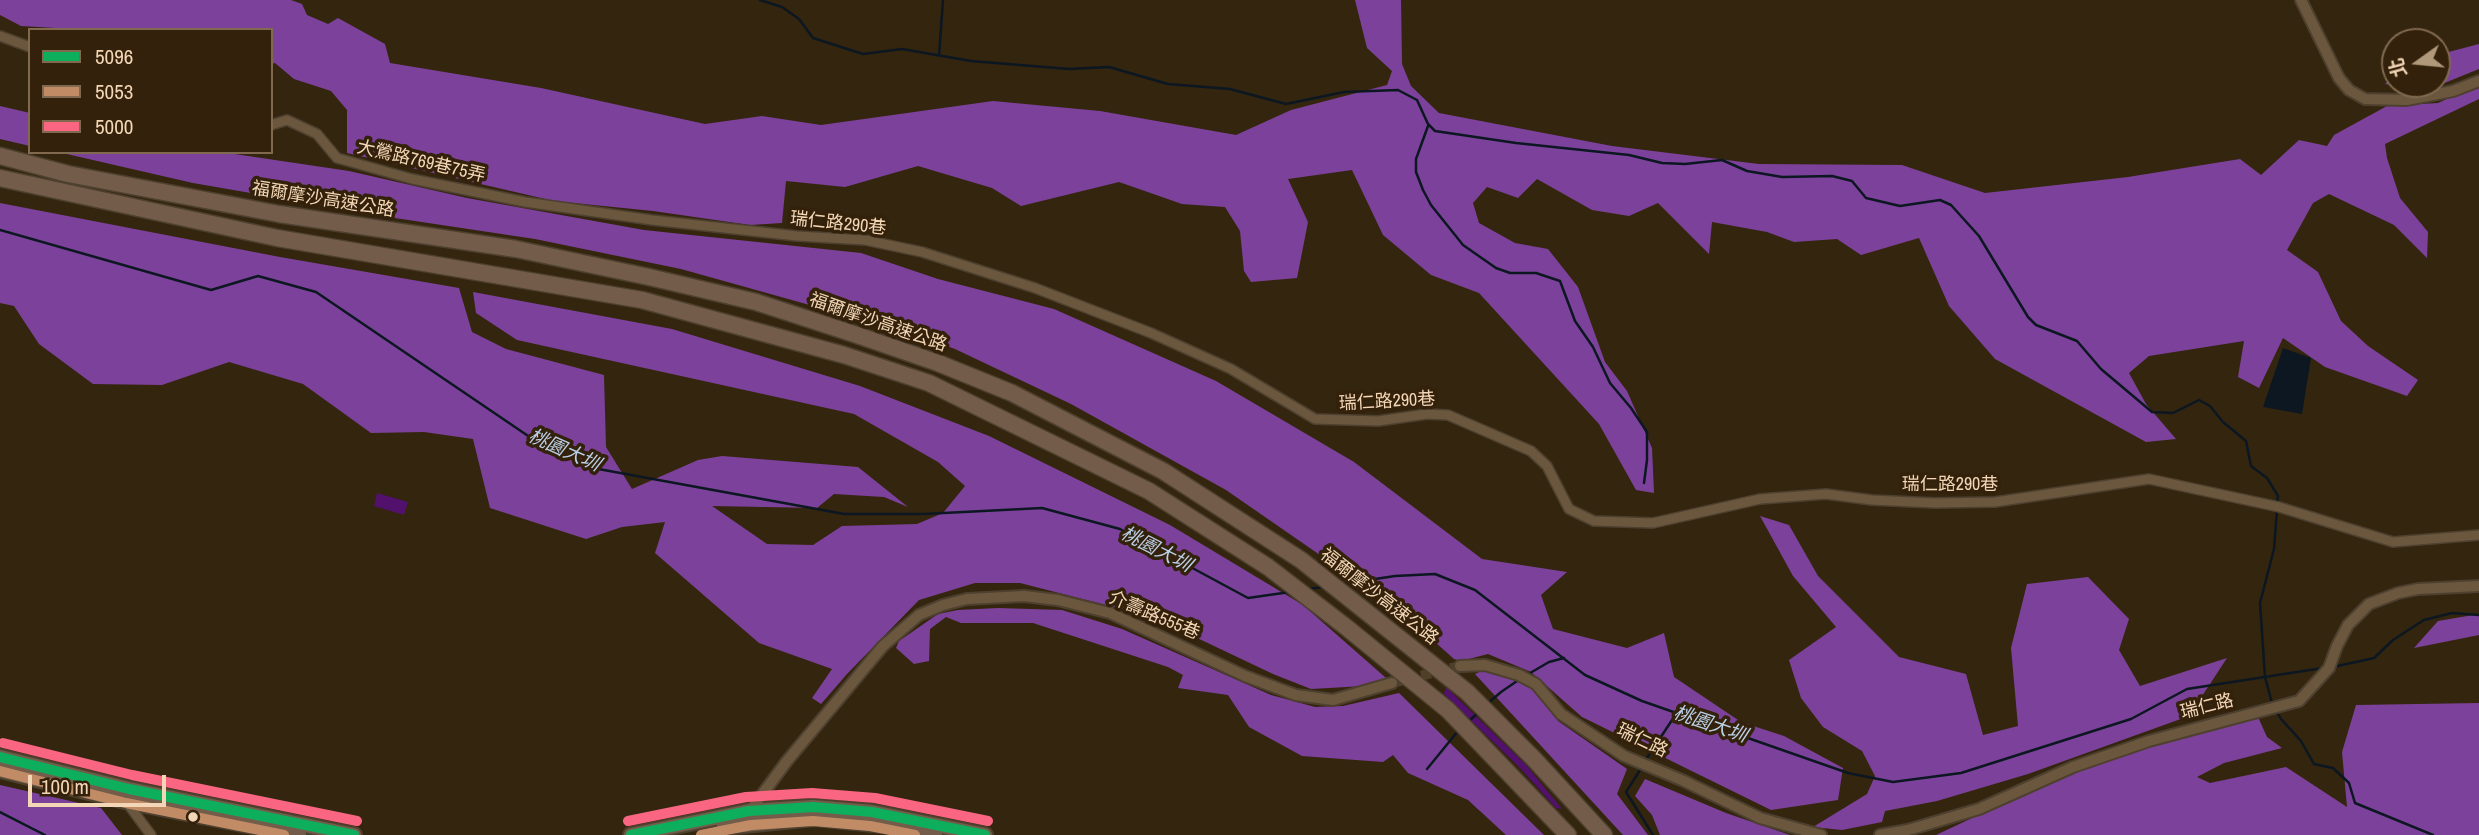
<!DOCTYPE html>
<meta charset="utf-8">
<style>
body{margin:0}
#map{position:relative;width:2479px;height:835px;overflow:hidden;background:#34250f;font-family:"Archivo Narrow","Noto Sans TC",sans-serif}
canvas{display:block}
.legend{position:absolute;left:28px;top:28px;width:245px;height:126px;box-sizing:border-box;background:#33210b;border:2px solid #80694f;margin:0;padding:9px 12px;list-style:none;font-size:21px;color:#f3d6b5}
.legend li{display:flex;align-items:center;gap:14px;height:35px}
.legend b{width:35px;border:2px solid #80694f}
.north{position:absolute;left:2381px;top:28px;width:70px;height:70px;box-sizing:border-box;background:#33210b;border:2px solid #80694f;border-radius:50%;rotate:255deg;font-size:19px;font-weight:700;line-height:28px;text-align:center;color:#f3d6b5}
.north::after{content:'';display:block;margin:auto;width:24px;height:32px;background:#b0987b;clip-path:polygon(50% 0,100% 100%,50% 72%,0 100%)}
.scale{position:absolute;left:28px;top:775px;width:138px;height:32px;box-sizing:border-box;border:4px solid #f3d6b5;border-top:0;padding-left:9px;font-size:21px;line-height:24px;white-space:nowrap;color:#f3d6b5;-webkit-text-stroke:5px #33210b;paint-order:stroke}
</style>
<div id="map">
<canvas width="2479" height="835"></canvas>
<ul class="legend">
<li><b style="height:9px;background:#0daf5c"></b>5096</li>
<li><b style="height:9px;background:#c18c65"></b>5053</li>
<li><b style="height:9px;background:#fa6682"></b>5000</li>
</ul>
<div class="north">北</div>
<div class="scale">100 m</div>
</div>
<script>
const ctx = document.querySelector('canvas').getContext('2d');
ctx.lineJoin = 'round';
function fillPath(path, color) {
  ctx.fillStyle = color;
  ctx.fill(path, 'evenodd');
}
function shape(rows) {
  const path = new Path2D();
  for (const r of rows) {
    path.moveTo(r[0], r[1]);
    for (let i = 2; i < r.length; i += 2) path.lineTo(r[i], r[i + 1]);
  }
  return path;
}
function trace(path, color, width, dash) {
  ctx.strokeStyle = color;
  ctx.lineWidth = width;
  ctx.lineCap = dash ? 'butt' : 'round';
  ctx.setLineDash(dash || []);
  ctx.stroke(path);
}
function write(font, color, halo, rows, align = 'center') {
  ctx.font = font + ' "Archivo Narrow","Noto Sans TC",sans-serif';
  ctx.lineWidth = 7;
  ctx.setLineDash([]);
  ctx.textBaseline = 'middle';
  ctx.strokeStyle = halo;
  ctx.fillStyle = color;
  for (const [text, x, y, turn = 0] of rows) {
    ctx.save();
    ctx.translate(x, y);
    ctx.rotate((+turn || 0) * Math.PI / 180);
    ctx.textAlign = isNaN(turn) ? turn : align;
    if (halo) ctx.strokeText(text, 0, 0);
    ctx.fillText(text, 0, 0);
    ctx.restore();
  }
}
fillPath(shape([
 [377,493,408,502,404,515,374,506],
 [1446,687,1526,765,1562,809,1556,808,1521,769,1444,694]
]), '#52116c');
fillPath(shape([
 [0,0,291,0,302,4,307,15,328,24,338,18,385,44,390,63,541,88,705,124,762,116,821,125,993,101,1100,111,1236,135,1291,110,1387,85,1392,71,1367,48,1355,0,1401,0,1402,64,1411,86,1439,113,1612,146,1759,164,1902,165,1985,193,2128,177,2240,159,2261,175,2299,140,2327,146,2334,135,2387,106,2438,103,2479,84,2479,99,2385,144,2387,158,2400,198,2428,232,2427,258,2394,225,2329,194,2313,203,2287,250,2318,272,2341,321,2368,346,2418,380,2407,396,2325,367,2283,338,2259,388,2238,377,2244,341,2149,356,2129,373,2146,404,2176,439,2146,442,1995,359,1949,306,1919,238,1861,255,1837,239,1794,242,1767,232,1712,222,1709,254,1658,203,1629,216,1592,210,1537,179,1518,198,1487,187,1473,203,1479,223,1515,243,1548,249,1578,287,1605,362,1627,391,1652,448,1654,493,1636,490,1599,424,1479,293,1431,275,1383,235,1352,170,1288,179,1308,222,1297,278,1251,282,1244,271,1240,231,1225,207,1182,204,1119,182,1021,206,992,188,918,166,845,187,786,181,782,223,750,225,653,211,554,201,347,153,347,110,331,91,294,79,275,63,271,64,271,30,90,30,21,26,0,15],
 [2479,44,2479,69,2432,88,2385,84,2395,75,2395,84,2437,84,2437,55],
 [0,106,30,113,30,146,0,139],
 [58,152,221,152,349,171,467,198,644,230,861,253,938,279,1054,309,1216,381,1354,462,1482,559,1567,572,1541,595,1553,629,1627,648,1664,633,1674,677,1741,722,1784,736,1843,768,1838,800,1771,810,1582,717,1531,672,1488,654,1461,661,1454,659,1398,609,1226,490,1071,404,955,349,879,321,849,316,681,269,535,239,395,218,193,183],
 [0,203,280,257,459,288,472,332,506,349,604,375,606,447,632,489,698,460,722,456,858,467,908,507,884,497,834,494,817,508,712,506,767,544,813,545,842,526,917,524,943,513,965,486,938,462,854,414,517,340,476,313,473,292,672,329,860,386,989,436,1170,525,1303,605,1386,678,1364,686,1311,689,1273,674,1153,617,1020,583,975,583,919,600,847,674,821,704,812,698,832,669,759,643,655,553,665,522,622,527,586,539,490,508,473,439,424,432,371,433,303,384,229,362,162,385,93,384,39,344,14,306,0,303],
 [1760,516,1789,525,1818,576,1899,657,1966,674,1983,735,2018,726,2011,648,2027,584,2088,577,2129,619,2119,650,2140,686,2227,658,2189,716,2028,774,1937,801,1885,811,1882,822,1842,830,1813,827,1867,794,1875,776,1862,751,1823,727,1801,698,1789,660,1836,627,1793,576],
 [998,608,1062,610,1122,629,1271,695,1315,707,1343,706,1399,693,1544,835,1506,835,1468,800,1408,773,1393,755,1383,762,1302,756,1249,727,1228,695,1178,688,1183,675,1168,667,1033,623,961,623,946,617,930,629,929,661,914,664,896,648,899,641,938,614,958,610],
 [2479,614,2479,635,2414,648,2438,621],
 [1486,669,1529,684,1558,721,1627,769,1617,794,1648,835,1623,835,1475,674],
 [2479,703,2479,835,1936,835,2051,781,2106,759,2258,717,2267,737,2282,748,2224,763,2197,777,2210,783,2286,767,2347,807,2342,752,2356,705],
 [1645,779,1726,813,1790,835,1660,835,1652,815,1635,796],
 [0,785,101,808,122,835,0,835]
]), '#7c429b');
fillPath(shape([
 [2283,348,2311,358,2302,414,2263,407]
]), '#0c1721');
trace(shape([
 [760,0,782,7,799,19,813,38,863,54,902,49,971,61,1069,69,1109,67,1168,84,1230,89,1286,104,1344,92,1398,90,1417,100,1428,124,1435,131,1516,143,1629,155,1662,163,1685,164,1722,160,1747,171,1782,177,1832,176,1852,181,1866,198,1900,206,1940,200,1951,205,1979,236,2028,317,2036,325,2077,341,2101,369,2152,412,2173,413,2199,400,2210,406,2223,422,2246,441,2251,466,2267,478,2278,496,2277,503],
 [939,56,943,0],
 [1428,126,1416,159,1416,172,1423,190,1431,205,1463,245,1496,268,1510,273,1536,273,1560,281,1575,321,1593,347,1610,383,1631,408,1647,432,1647,460,1644,483],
 [0,230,211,290,258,276,316,292,540,444,593,468,844,514,924,514,1042,508,1120,529,1248,598,1290,592],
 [1342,584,1395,576,1435,574,1475,590,1585,675,1642,701,1848,773,1893,782,1961,773,2131,719,2187,689,2323,668],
 [1307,589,1325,587],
 [2333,667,2374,658,2393,640,2424,620,2452,613,2479,615],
 [1525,676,1549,662,1564,658],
 [2272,703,2265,677,2260,603,2274,549,2277,510],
 [1486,705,1501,692,1520,679],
 [2277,712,2281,719,2301,741,2314,764,2333,768,2349,783,2355,803,2433,835],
 [1468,722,1479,712],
 [1645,761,1676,714],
 [1642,767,1626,792,1653,835],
 [1427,769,1458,731],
 [0,812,45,835]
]), '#0c1721', 2.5);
trace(shape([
 [1392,683,1460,666]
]), '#514028', 10, [10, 5]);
const minor = shape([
 [0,36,30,47],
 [271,125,287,120,317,134,337,158,412,179,525,202,652,220,797,236,865,240,922,252,1035,288,1151,333,1231,369,1315,419,1378,421,1427,414,1448,415,1531,451,1547,466,1569,509,1594,521,1653,523,1760,499,1826,494,1872,500,1935,503,1995,502,2149,479,2279,507,2393,542,2479,535],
 [125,800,151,835]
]);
const tertiary = shape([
 [2301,0,2339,78,2349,90,2365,99,2407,100,2453,91,2479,81],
 [1460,666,1485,665,1519,675,1536,684,1561,714,1624,756,1684,781,1760,818,1821,835],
 [747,815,787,761,883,646,919,615,943,605,967,599,1024,596,1058,600,1110,613,1245,676,1296,695,1333,700,1392,683],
 [1880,835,1908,830,1979,809,2073,767,2149,741,2299,701,2329,668,2337,646,2348,625,2369,604,2398,593,2418,589,2479,586]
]);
const primary = shape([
 [0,757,129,789,354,835],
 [0,770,125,801,299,835],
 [724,827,815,818,893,826,935,835],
 [631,835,749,811,813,807,872,812,985,835]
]);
const motorway = shape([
 [0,156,68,174,279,214,516,249,649,277,756,302,857,335,938,363,1012,393,1163,471,1301,560,1467,692,1534,759,1604,835],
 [0,178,277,238,642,300,844,355,929,383,1149,491,1268,567,1346,627,1448,710,1568,835]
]);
trace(minor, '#4e402f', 12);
trace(tertiary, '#4e402f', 14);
trace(primary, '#4e402f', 18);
trace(motorway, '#4e402f', 19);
trace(minor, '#6a573e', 9);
trace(tertiary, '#6a573e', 10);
trace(primary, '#735d4a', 14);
trace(motorway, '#745c4b', 16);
trace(shape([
 [0,757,129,789,354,835],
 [631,835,749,811,813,807,872,812,985,835]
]), '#0daf5c', 10);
trace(shape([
 [0,771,126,803,284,835],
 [701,835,751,825,813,821,870,826,915,835]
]), '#c18c65', 10);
trace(shape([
 [3,743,132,775,357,821],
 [628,821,746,797,812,793,875,798,988,821]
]), '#fa6682', 10);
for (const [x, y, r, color] of [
 [193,817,6,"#f3d6b5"]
]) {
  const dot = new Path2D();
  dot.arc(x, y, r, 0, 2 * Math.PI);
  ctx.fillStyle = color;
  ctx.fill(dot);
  trace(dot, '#33210b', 2.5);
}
write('18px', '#f3d6b5', '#33210b', [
 ["大鶯路769巷75弄",421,162,13],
 ["福爾摩沙高速公路",323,200,9],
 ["瑞仁路290巷",838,224,6],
 ["福爾摩沙高速公路",878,323,19],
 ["瑞仁路290巷",1387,402,-3],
 ["瑞仁路290巷",1950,485],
 ["福爾摩沙高速公路",1379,597,38],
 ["介壽路555巷",1154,616,23],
 ["瑞仁路",2207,707,-14],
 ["瑞仁路",1642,741,26]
]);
write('italic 19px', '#bad0e7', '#33210b', [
 ["桃園大圳",564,451,24],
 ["桃園大圳",1156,550,27],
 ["桃園大圳",1710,725,19]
]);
</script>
